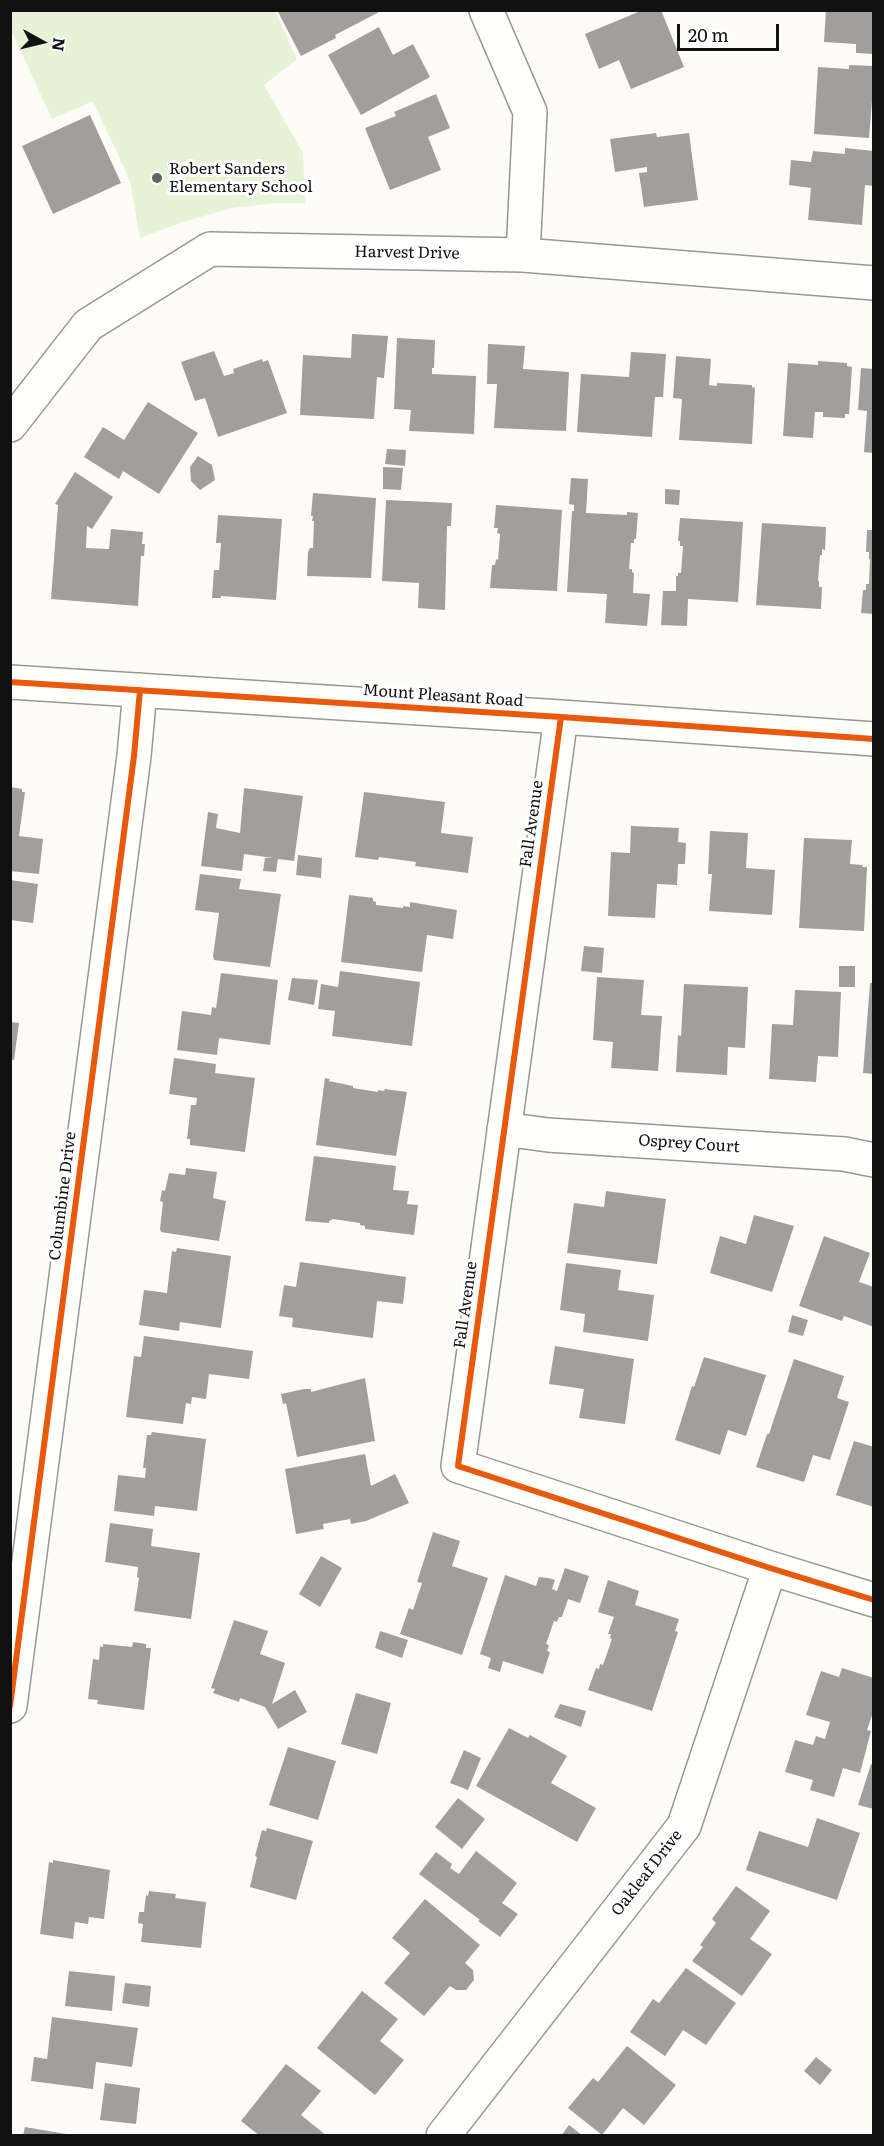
<!DOCTYPE html>
<style>
body{margin:0}
#map{position:relative;width:884px;height:2146px;overflow:hidden;background:#fdfcf7;font-family:Literata,serif}
canvas{display:block}
.frame{position:absolute;inset:0;border:12px solid #111;pointer-events:none}
.north{position:absolute;left:12px;top:12px;width:60px;height:60px;-webkit-text-stroke:4px #fff;paint-order:stroke;rotate:98deg;font-size:16px;font-weight:700;line-height:24px;text-align:center;color:#111}
.north::after{content:'';display:block;margin:auto;width:21px;height:27px;background:#111;clip-path:polygon(50% 0,100% 100%,50% 72%,0 100%)}
.scale{position:absolute;left:677px;top:24px;width:102px;height:27px;box-sizing:border-box;border:3px solid #111;border-top:0;padding-left:8px;font-size:18px;line-height:21px;white-space:nowrap;color:#111;-webkit-text-stroke:4px #fff;paint-order:stroke}
</style>
<div id="map">
<canvas width="884" height="2146"></canvas>
<div class="frame"></div>
<div class="north">N</div>
<div class="scale">20 m</div>
</div>
<script>
const ctx = document.querySelector('canvas').getContext('2d');
ctx.lineJoin = 'round';
function fillPath(path, color) {
  ctx.fillStyle = color;
  ctx.fill(path, 'evenodd');
}
function shape(rows) {
  const path = new Path2D();
  for (const r of rows) {
    path.moveTo(r[0], r[1]);
    for (let i = 2; i < r.length; i += 2) path.lineTo(r[i], r[i + 1]);
  }
  return path;
}
function trace(path, color, width, dash) {
  ctx.strokeStyle = color;
  ctx.lineWidth = width;
  ctx.lineCap = dash ? 'butt' : 'round';
  ctx.setLineDash(dash || []);
  ctx.stroke(path);
}
function write(font, color, halo, rows, align = 'center') {
  ctx.font = font + ' Literata,serif';
  ctx.lineWidth = 6;
  ctx.setLineDash([]);
  ctx.textBaseline = 'middle';
  ctx.strokeStyle = halo;
  ctx.fillStyle = color;
  for (const [text, x, y, turn = 0] of rows) {
    ctx.save();
    ctx.translate(x, y);
    ctx.rotate((+turn || 0) * Math.PI / 180);
    ctx.textAlign = isNaN(turn) ? turn : align;
    if (halo) ctx.strokeText(text, 0, 0);
    ctx.fillText(text, 0, 0);
    ctx.restore();
  }
}
fillPath(shape([
 [10,11,275,11,297,59,264,85,303,153,305,203,275,203,232,208,183,222,140,238,130,181,93,101,52,119,11,30]
]), '#e7f3d7');
fillPath(shape([
 [277,10,383,10,335,35,336,38,301,56],
 [643,10,661,10,684,67,631,89,619,60,599,69,585,34],
 [826,10,874,10,874,54,856,53,856,44,824,42],
 [379,27,393,55,413,44,430,77,361,115,328,55],
 [849,65,874,66,874,101,872,101,869,138,814,134,818,67,849,69],
 [436,94,450,128,428,137,441,170,390,190,365,128,396,116,394,112],
 [90,115,121,183,53,214,22,146],
 [656,133,657,137,689,133,698,200,644,207,639,173,647,172,647,167,615,172,610,139],
 [845,148,874,151,874,186,865,185,862,225,808,220,811,188,789,185,791,160,811,162,813,151,845,154],
 [352,334,388,336,384,378,377,377,374,419,300,415,303,355,351,358],
 [397,338,435,340,434,368,432,368,432,374,476,376,474,434,409,431,411,410,394,409],
 [488,344,525,346,523,369,569,372,566,431,494,428,497,384,487,384],
 [214,351,224,376,234,373,233,369,262,359,263,362,268,360,287,413,218,437,205,398,195,401,181,362],
 [631,352,666,354,663,397,655,397,652,437,577,432,581,374,629,377],
 [676,356,711,359,709,385,717,386,717,383,752,385,752,387,755,388,752,444,679,440,682,399,673,398],
 [818,361,847,363,847,366,852,367,849,414,845,414,845,418,823,417,823,412,815,412,813,438,783,436,788,363,818,365],
 [861,368,874,369,874,453,864,452,867,411,858,410],
 [148,402,198,433,159,494,123,471,119,479,84,457,103,427,124,440],
 [387,449,406,450,405,466,385,464],
 [198,456,212,465,215,480,200,490,191,481,190,467],
 [383,467,403,468,401,490,383,489],
 [75,472,113,497,92,529,87,526,86,548,109,549,111,529,143,532,142,544,145,544,144,556,141,556,138,606,51,599,58,505,55,504],
 [571,478,588,479,586,513,627,515,627,512,638,513,636,539,634,539,634,543,631,543,629,569,632,569,632,572,634,573,633,593,650,594,647,626,605,623,607,594,567,592,572,511,574,511,574,505,569,504],
 [665,489,680,490,679,505,665,504],
 [313,493,376,498,371,578,307,576,308,552,310,548,313,548,314,521,312,521,313,516,311,516],
 [386,500,452,503,451,526,447,526,445,610,418,608,419,583,382,581],
 [496,505,562,510,557,591,490,588,492,565,495,565,496,559,498,560,500,534,497,533,498,528,494,528],
 [218,515,282,519,276,600,221,596,221,598,212,598,214,570,219,570,221,543,216,543],
 [680,518,743,522,738,602,688,599,687,626,661,625,663,591,676,591,676,576,678,576,678,573,681,573,683,546,680,546,680,541,678,541],
 [762,523,826,527,825,550,822,549,822,555,820,555,818,581,819,581,819,587,822,587,821,609,756,605],
 [867,530,874,530,874,614,861,613,863,590,866,590,866,584,869,584,870,559,869,559,869,552,866,552],
 [10,787,22,789,22,792,25,792,19,836,43,839,39,874,10,871],
 [244,788,303,796,294,861,278,859,276,872,263,871,265,858,273,858,244,854,242,871,201,866,208,812,218,814,216,828,240,833],
 [364,792,445,802,441,833,473,837,468,873,415,866,416,862,379,857,378,860,355,857],
 [631,826,679,828,678,842,686,843,685,864,678,864,677,885,657,884,655,918,608,916,611,852,630,853],
 [710,831,748,833,746,868,775,870,772,915,709,911,712,874,708,874],
 [804,838,852,840,850,864,863,865,862,867,867,867,864,931,799,928],
 [298,855,322,858,321,878,296,875],
 [200,874,241,879,239,889,281,894,270,967,214,960,213,956,219,913,195,910],
 [10,880,38,884,33,923,10,920],
 [349,895,373,898,373,901,376,902,376,905,403,908,403,906,410,907,410,902,457,910,453,939,427,935,422,972,341,962],
 [584,946,604,948,602,973,581,971],
 [839,966,855,966,855,987,839,987],
 [340,971,420,982,412,1046,332,1036,335,1011,318,1009,321,984,338,987],
 [221,973,278,980,270,1045,219,1038,217,1055,177,1050,182,1011,211,1015,212,1007,216,1008],
 [597,977,644,980,641,1015,662,1016,658,1071,611,1068,613,1042,593,1040],
 [292,978,318,980,314,1005,288,1000],
 [870,983,874,983,874,1074,863,1073],
 [684,984,748,987,745,1048,728,1047,727,1075,676,1072,678,1035,681,1036],
 [795,990,841,992,838,1057,818,1056,816,1082,769,1079,772,1024,793,1025],
 [10,1022,19,1023,14,1060,10,1059],
 [174,1058,216,1064,215,1073,255,1078,245,1152,190,1145,190,1139,187,1139,191,1105,196,1105,197,1098,169,1094],
 [325,1078,330,1079,329,1081,353,1086,353,1088,378,1092,378,1090,384,1091,385,1089,407,1092,396,1156,316,1145],
 [314,1156,396,1166,393,1190,409,1191,407,1204,418,1205,414,1235,365,1229,365,1226,360,1225,360,1223,333,1219,329,1221,329,1223,305,1221],
 [186,1168,217,1172,213,1198,226,1201,219,1241,161,1232,160,1229,163,1202,160,1201,162,1190,165,1191,169,1173,185,1175],
 [606,1191,666,1199,657,1264,567,1253,574,1203,604,1207],
 [754,1215,794,1226,772,1292,710,1273,720,1236,746,1244],
 [824,1236,870,1253,859,1282,874,1287,874,1327,844,1316,842,1321,799,1306],
 [177,1248,231,1256,221,1328,180,1322,179,1331,139,1325,144,1290,167,1293,172,1251,176,1252],
 [300,1262,406,1277,403,1304,377,1301,373,1338,292,1327,293,1318,279,1316,284,1285,296,1287],
 [566,1263,621,1270,618,1290,654,1295,648,1341,583,1332,585,1314,560,1310],
 [792,1315,808,1320,803,1336,788,1332],
 [144,1336,253,1351,249,1379,209,1374,206,1399,192,1397,191,1404,186,1403,183,1424,126,1417,134,1356,141,1357],
 [555,1346,634,1359,625,1424,579,1418,584,1389,549,1384],
 [704,1357,766,1375,746,1436,728,1430,720,1455,675,1440,692,1386,694,1387],
 [794,1359,844,1376,837,1398,849,1402,830,1460,813,1455,804,1482,756,1467,767,1434,769,1434],
 [365,1378,375,1441,297,1457,286,1403,283,1404,281,1394,304,1389,311,1389,311,1392],
 [152,1432,206,1439,197,1511,155,1506,154,1516,114,1511,118,1475,145,1478,146,1468,143,1468,147,1435,151,1435],
 [854,1441,874,1447,874,1507,836,1495],
 [365,1454,371,1486,395,1474,409,1503,366,1521,351,1524,350,1519,323,1524,324,1529,296,1534,285,1469],
 [110,1523,153,1529,151,1546,200,1553,191,1619,134,1611,139,1578,137,1577,138,1567,105,1562],
 [433,1532,460,1541,452,1566,488,1578,462,1655,400,1634,409,1608,413,1610,422,1583,417,1582],
 [321,1556,342,1568,320,1607,299,1594],
 [565,1568,589,1576,580,1603,568,1599,562,1617,559,1617,557,1622,554,1621,546,1644,549,1645,547,1651,550,1652,543,1674,503,1661,500,1672,488,1668,491,1658,480,1654,505,1575,536,1586,539,1577,548,1578,555,1580,552,1589,557,1591],
 [608,1580,639,1591,635,1605,679,1619,675,1631,678,1632,652,1711,588,1690,596,1668,599,1669,600,1664,603,1665,612,1639,610,1638,611,1634,608,1634,614,1617,598,1612],
 [234,1620,268,1631,260,1654,285,1663,272,1704,295,1690,307,1712,278,1729,265,1707,240,1698,239,1702,213,1693,215,1689,211,1688],
 [380,1631,408,1640,402,1658,375,1648],
 [133,1642,146,1644,146,1648,151,1648,144,1710,97,1704,98,1700,88,1699,93,1659,99,1660,100,1646,103,1647,103,1644,132,1647],
 [842,1668,874,1678,874,1710,867,1730,871,1731,860,1773,843,1768,834,1797,810,1790,813,1780,785,1772,795,1740,813,1745,816,1736,825,1739,830,1722,806,1715,821,1671,839,1677],
 [356,1693,391,1703,377,1754,341,1744],
 [560,1704,586,1711,581,1727,554,1717],
 [509,1728,528,1738,530,1735,567,1756,551,1783,596,1808,577,1842,476,1786],
 [288,1747,336,1761,318,1820,269,1805],
 [464,1750,481,1758,468,1790,450,1783],
 [871,1764,874,1765,874,1809,858,1805],
 [458,1798,485,1819,462,1849,435,1827],
 [817,1818,860,1833,837,1900,746,1870,759,1831,808,1847],
 [267,1828,313,1841,296,1900,250,1887,257,1857,255,1856,262,1830,266,1831],
 [476,1851,517,1883,502,1903,518,1914,500,1937,478,1921,480,1920,419,1874,436,1852,452,1864,450,1868,459,1874],
 [53,1860,110,1870,104,1919,89,1917,88,1924,75,1922,73,1939,40,1934,49,1862,53,1863],
 [736,1886,770,1911,750,1939,772,1954,742,1996,692,1961,703,1947,700,1945,716,1923,712,1919],
 [149,1891,176,1894,175,1898,206,1902,201,1948,141,1942,143,1924,138,1923,139,1912,144,1912,146,1895,148,1896],
 [425,1899,480,1945,465,1963,473,1970,474,1980,466,1990,456,1990,450,1986,424,2016,384,1983,410,1953,392,1938],
 [686,1968,736,2003,706,2045,683,2030,665,2056,630,2032,653,1999,659,2003],
 [69,1971,115,1976,112,2011,65,2006],
 [125,1983,151,1986,149,2007,122,2003],
 [362,1991,398,2019,380,2041,404,2060,375,2095,317,2048],
 [52,2017,138,2028,132,2067,96,2062,93,2089,31,2081,34,2057,47,2059],
 [627,2046,676,2085,644,2125,623,2108,602,2135,568,2108,593,2078,598,2082],
 [816,2057,832,2070,820,2085,804,2071],
 [286,2064,321,2091,301,2115,327,2136,260,2136,241,2121],
 [105,2083,140,2088,136,2124,100,2120],
 [569,2125,583,2136,561,2136],
 [25,2127,66,2134,66,2136,23,2136]
]), '#a19f9c');
const minor = shape([
 [486,10,530,112,523,255],
 [10,425,88,325,210,249,523,255,874,283],
 [10,682,561,717,874,739],
 [561,717,458,1466,770,1568,874,1600],
 [504,1129,548,1135,844,1154,874,1160],
 [10,1706,134,756,140,690],
 [443,2136,684,1826,770,1568]
]);
trace(minor, '#979795', 36);
trace(minor, '#fffffe', 33);
trace(shape([
 [10,682,561,717,874,739],
 [561,717,458,1466,770,1568,874,1600],
 [10,1706,134,756,140,690]
]), '#e8590c', 6);
for (const [x, y, r, color] of [
 [157,178,6,"#646362"]
]) {
  const dot = new Path2D();
  dot.arc(x, y, r, 0, 2 * Math.PI);
  ctx.fillStyle = color;
  ctx.fill(dot);
  trace(dot, '#fff', 2);
}
write('16px', '#111', '#fff', [
 ["Robert Sanders",169,169],
 ["Elementary School",169,187]
], 'left');
write('16px', '#111', '#fff', [
 ["Harvest Drive",407,253,1],
 ["Mount Pleasant Road",443,696,4],
 ["Fall Avenue",532,824,-82],
 ["Osprey Court",689,1144,4],
 ["Columbine Drive",63,1196,-83],
 ["Fall Avenue",466,1305,-82],
 ["Oakleaf Drive",647,1873,-52]
]);
</script>
